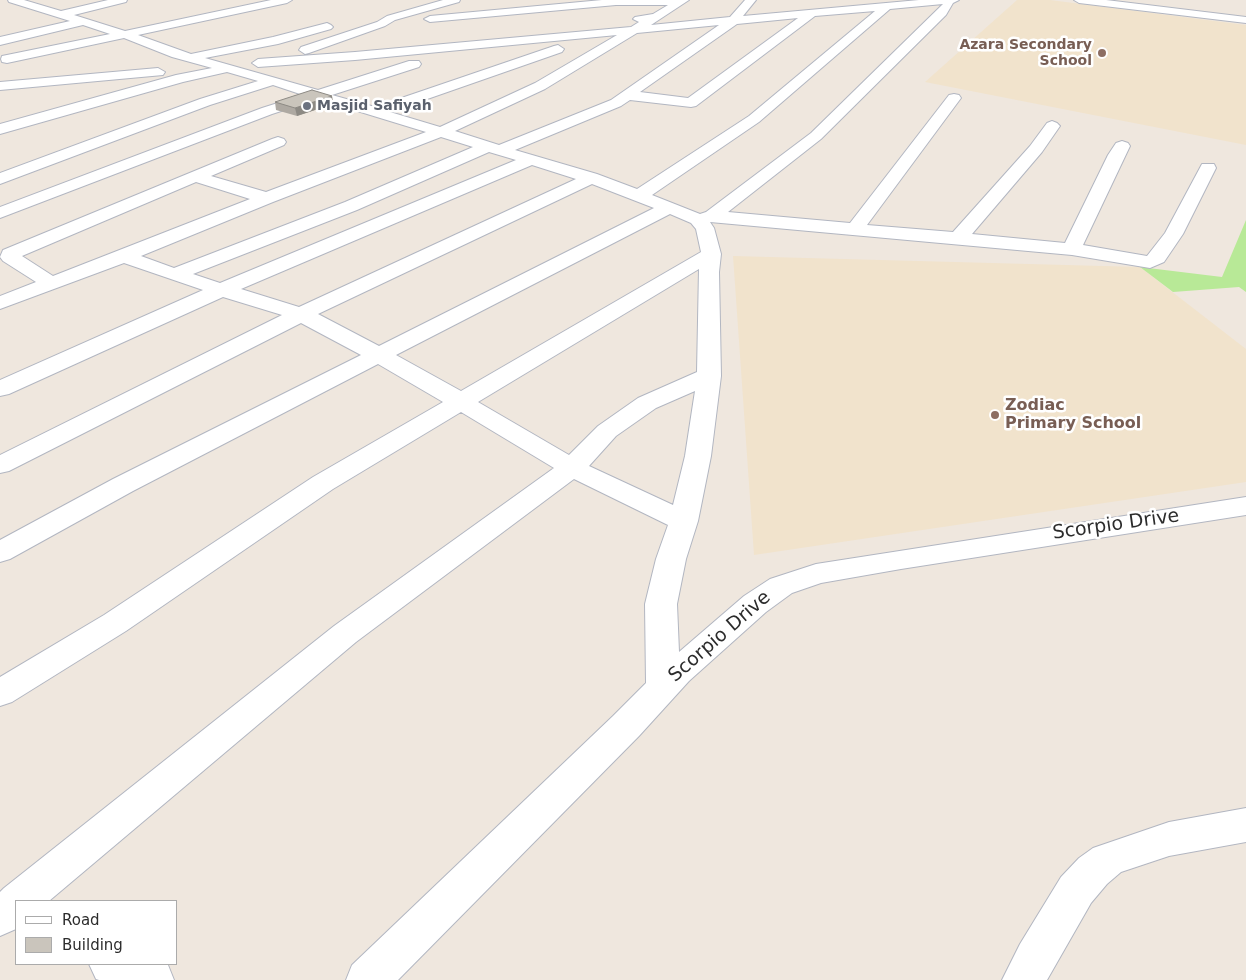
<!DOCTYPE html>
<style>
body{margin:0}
#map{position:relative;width:1246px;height:980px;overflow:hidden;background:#efe7de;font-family:"DejaVu Sans",sans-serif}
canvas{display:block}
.legend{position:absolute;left:15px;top:900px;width:162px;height:65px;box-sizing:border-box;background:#fff;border:1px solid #ababab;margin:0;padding:6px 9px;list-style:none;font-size:15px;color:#2c2c2c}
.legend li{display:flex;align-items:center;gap:10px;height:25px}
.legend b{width:25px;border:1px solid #ababab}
</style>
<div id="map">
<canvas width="1246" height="980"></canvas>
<ul class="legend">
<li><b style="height:6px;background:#fff"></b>Road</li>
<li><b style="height:14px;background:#cac5bc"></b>Building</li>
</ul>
</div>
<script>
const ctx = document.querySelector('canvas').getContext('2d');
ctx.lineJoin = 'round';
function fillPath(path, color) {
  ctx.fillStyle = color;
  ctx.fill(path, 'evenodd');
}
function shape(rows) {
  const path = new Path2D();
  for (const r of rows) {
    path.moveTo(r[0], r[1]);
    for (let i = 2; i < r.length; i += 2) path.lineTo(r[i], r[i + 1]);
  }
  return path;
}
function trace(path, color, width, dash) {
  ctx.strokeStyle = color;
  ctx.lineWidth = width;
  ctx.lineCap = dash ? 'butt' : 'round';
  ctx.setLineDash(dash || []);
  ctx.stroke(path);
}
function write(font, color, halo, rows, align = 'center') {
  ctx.font = font + ' "DejaVu Sans",sans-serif';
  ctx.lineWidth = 5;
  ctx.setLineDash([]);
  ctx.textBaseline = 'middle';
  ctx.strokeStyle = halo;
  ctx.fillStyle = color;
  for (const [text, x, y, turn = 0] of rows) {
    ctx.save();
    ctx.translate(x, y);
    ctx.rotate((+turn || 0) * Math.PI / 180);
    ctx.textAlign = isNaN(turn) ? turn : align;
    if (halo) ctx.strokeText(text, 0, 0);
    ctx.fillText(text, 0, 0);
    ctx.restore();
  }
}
fillPath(shape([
 [1017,0,1050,0,1246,25,1246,145,925,82],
 [733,256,1140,267,1246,349,1246,482,754,555]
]), '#f1e3cc');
fillPath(shape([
 [1246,220,1246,292,1239,287,1173,292,1140,267,1222,277]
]), '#b8e997');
const minor = shape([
 [8,0,24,0,61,11,108,0,127,0,126,2,74,15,125,31,271,0,292,0,287,3,138,35,191,54,273,37,327,23,331,25,333,27,331,29,278,44,205,58,318,90,409,61,419,61,421,64,419,67,332,95,375,107,554,46,558,45,564,49,562,52,390,112,440,127,535,83,617,35,355,60,258,67,252,63,258,59,355,52,631,27,639,22,633,19,635,17,653,14,668,5,616,5,430,22,424,19,430,16,602,0,689,0,651,25,730,17,745,0,756,0,743,16,919,0,959,0,953,3,946,15,821,139,728,212,850,223,949,95,954,94,959,95,961,98,867,225,953,232,1030,146,1047,123,1052,121,1057,123,1060,126,1042,152,972,234,1065,243,1108,155,1116,143,1122,141,1128,143,1130,146,1083,245,1147,256,1165,233,1202,164,1214,164,1216,168,1183,234,1164,262,1150,268,1072,255,710,222,714,228,721,254,719,272,721,376,711,456,698,521,686,559,677,604,679,652,744,596,770,579,816,564,1246,497,1246,515,901,569,821,583,792,593,766,612,689,681,639,736,398,980,346,980,352,965,613,716,646,683,645,604,656,559,668,525,574,479,356,642,49,901,16,901,16,929,0,936,0,892,4,888,334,626,554,468,461,412,333,489,126,631,12,702,0,706,0,677,104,615,313,477,443,402,378,364,133,491,10,559,0,562,0,540,113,479,361,355,301,323,9,471,0,473,0,455,282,315,223,297,9,394,0,396,0,380,203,290,124,263,0,309,0,296,36,282,3,261,0,257,3,250,272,139,278,137,284,139,286,142,284,145,211,176,266,192,426,132,318,99,272,114,0,218,0,207,262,108,303,95,273,85,210,105,0,184,0,173,200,99,258,81,227,72,183,82,0,134,0,124,176,75,212,68,172,57,124,38,7,63,2,62,1,59,2,56,110,34,83,25,0,45,0,37,70,21,9,2,8,0],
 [943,4,811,133,706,212,700,214,652,195,759,122,890,9,943,4],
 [875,11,749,116,637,189,597,174,515,150,621,106,630,100,691,107,696,106,815,16,875,11],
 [798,18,688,98,640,92,737,24,798,18],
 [719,25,611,100,499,145,455,131,545,89,637,33,719,25],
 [441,137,473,147,345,202,174,268,141,256,273,202,441,137],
 [489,152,516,160,220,283,193,274,357,210,489,152],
 [532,165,576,179,299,307,241,289,532,165],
 [196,182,250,199,53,276,22,256,196,182],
 [592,184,654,208,379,346,318,314,592,184],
 [670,214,691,223,696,229,701,252,461,391,396,355,670,214],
 [699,269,697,372,638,398,598,426,569,455,478,402,699,269],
 [695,391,685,456,673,505,589,466,616,436,656,408,695,391],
 [443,0,460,0,459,2,395,20,385,26,309,53,305,54,299,50,301,47,377,22,387,16,443,0],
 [1074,0,1106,0,1246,17,1246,23,1079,3,1074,0],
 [158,68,165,72,163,75,0,90,0,82,158,68],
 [1246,808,1246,842,1169,856,1121,872,1107,884,1091,903,1047,980,1002,980,1020,944,1061,877,1079,858,1093,848,1169,822,1246,808],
 [89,964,165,964,168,965,174,980,99,980,96,979,89,964]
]);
trace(minor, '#b2b6c1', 2);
fillPath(minor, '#fff');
fillPath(shape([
 [332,96,333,104,297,116,276,110,275,102]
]), '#aea9a2');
fillPath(shape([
 [332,96,333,104,297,116,295,108]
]), '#8d8a84');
const building = shape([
 [312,90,332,96,295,108,275,102,312,90]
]);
fillPath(building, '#cac5bc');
trace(building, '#8d8a84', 1);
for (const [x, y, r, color] of [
 [1102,53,5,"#8d6e63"],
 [307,106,5,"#6b7280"],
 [995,415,5,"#8d6e63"]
]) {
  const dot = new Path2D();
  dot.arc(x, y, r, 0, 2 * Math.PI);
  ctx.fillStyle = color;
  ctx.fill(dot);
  trace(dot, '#fff', 2);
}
write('bold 14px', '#785e54', '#fff', [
 ["Azara Secondary",1092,45],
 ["School",1092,61]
], 'right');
write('bold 14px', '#5b616d', '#fff', [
 ["Masjid Safiyah",317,106]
], 'left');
write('bold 16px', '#785e54', '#fff', [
 ["Zodiac",1005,406],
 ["Primary School",1005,424]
], 'left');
write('19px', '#2c2c2c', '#fff', [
 ["Scorpio Drive",1116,525,-8],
 ["Scorpio Drive",720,637,-41]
]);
</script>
